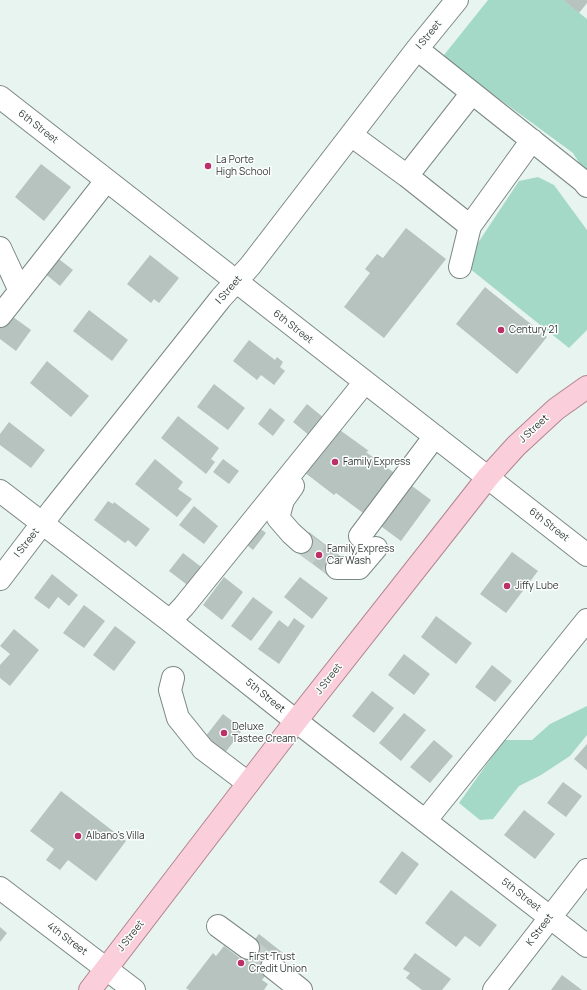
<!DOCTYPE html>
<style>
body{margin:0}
canvas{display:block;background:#e7f4f0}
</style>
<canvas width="587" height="990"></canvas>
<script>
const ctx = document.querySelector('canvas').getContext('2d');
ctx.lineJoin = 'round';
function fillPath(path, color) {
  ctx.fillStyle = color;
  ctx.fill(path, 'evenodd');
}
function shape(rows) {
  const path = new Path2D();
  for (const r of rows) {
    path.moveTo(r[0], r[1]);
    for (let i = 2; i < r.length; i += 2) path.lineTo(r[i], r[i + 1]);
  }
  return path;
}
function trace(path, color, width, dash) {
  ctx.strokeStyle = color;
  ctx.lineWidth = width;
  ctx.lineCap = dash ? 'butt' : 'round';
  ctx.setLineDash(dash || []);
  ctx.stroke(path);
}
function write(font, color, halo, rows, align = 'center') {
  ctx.font = font + ' Manrope,sans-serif';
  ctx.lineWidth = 3;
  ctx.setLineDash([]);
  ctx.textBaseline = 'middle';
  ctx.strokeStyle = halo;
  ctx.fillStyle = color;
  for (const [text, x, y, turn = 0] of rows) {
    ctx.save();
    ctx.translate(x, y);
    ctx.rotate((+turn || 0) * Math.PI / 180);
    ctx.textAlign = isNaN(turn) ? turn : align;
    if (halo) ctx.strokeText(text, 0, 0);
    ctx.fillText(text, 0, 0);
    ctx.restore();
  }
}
fillPath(shape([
 [488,0,563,0,587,19,587,170,580,164,573,153,449,62,444,55],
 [538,177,554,185,587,230,587,330,569,348,464,264,519,181],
 [587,706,587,735,570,756,541,775,519,786,493,819,480,820,459,803,504,740,532,740,550,724]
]), '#a4d9c8');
fillPath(shape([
 [563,0,587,0,587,3,579,13],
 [41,164,71,187,44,221,15,197],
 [406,228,446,259,384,338,344,307,370,273,365,269,377,254,383,258],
 [150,255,179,278,159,303,154,299,151,303,127,284],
 [55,256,73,270,60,286,43,272],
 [485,287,547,337,517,374,456,324],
 [89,310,128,340,112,361,73,331],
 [9,314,31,330,16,351,0,339,0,325],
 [249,340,275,360,277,357,283,362,280,367,285,371,274,385,261,375,257,380,233,361],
 [47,361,89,396,71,417,30,383],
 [214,384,245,408,228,430,197,407],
 [307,404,324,418,310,436,293,422],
 [270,408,285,420,273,436,258,424],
 [178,416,219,448,211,459,215,462,206,474,161,438],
 [9,422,45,450,31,468,0,445,0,434],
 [337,428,369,451,366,452,431,500,401,541,336,493,334,495,304,472],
 [155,459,183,482,178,489,192,499,177,517,135,484],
 [223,459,239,471,229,484,213,472],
 [108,501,113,504,114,502,150,529,136,547,128,540,125,543,94,520],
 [194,506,218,526,204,544,179,525],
 [254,524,266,533,253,550,242,541],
 [309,532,344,559,330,577,294,550],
 [512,552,538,571,506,613,480,594],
 [183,553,204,569,190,587,169,571],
 [52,574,78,595,69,606,58,597,49,609,34,598],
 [224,577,243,592,222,620,203,605],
 [300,577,328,598,312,619,284,597],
 [253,597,273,612,251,641,231,626],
 [84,605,105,621,84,648,63,633],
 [436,616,472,643,456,664,421,637],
 [294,618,305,626,279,664,258,649,279,620,288,627],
 [115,626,136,642,114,671,93,655],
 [14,629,39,650,10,686,0,678,0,665,10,654,0,646],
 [404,654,430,674,414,695,388,675],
 [492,665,512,681,495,702,475,687],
 [372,691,394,708,374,733,352,716],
 [404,713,426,730,401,761,379,743],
 [223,714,243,729,225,753,205,737],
 [434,740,453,756,430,783,410,767],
 [587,744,587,770,574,759],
 [563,782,582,796,566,817,547,803],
 [61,791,126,841,96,881,68,860,60,870,46,860,54,849,30,831],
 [524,810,555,834,535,859,504,835],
 [402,851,419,864,396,895,379,882],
 [451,890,497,925,480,947,465,936,456,947,425,923],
 [0,927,7,933,0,942],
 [259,934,283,953,262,980,268,984,264,990,189,990,186,988,213,953,216,956,224,946,240,958],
 [415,953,451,979,442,990,422,990,406,978,410,973,403,969],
 [562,975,582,990,551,990]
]), '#b7c3bf');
trace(shape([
 [301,542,337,568],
 [248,948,272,967]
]), '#c3cfcb', 22, [22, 11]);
const minor = shape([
 [417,49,583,181,587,186],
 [0,97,587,555],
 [351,135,407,176,470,226],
 [407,176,472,93],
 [0,248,20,291],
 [460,267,470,226,532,140],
 [0,316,106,181],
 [293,486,283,500,278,518,291,533,301,542],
 [0,491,170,621,296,721,587,946],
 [360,536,435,436],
 [337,568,359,568,376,548],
 [0,579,54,508,183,346,221,298,250,266,417,49,457,0],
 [170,621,184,606,365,382],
 [173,678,170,690,178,718,203,749,248,783],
 [425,821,587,620],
 [0,888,134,990],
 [218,926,248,948],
 [272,967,301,990],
 [494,990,587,870]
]);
const major = shape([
 [90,990,296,721,448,528,488,477,516,446,556,409,587,387]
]);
trace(minor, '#7c8884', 24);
trace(major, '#b28591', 24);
trace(minor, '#fff', 22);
trace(major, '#faceda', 22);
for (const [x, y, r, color] of [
 [208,166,4,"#bb3068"],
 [501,330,4,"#bb3068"],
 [335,462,4,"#bb3068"],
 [319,555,4,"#bb3068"],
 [507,586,4,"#bb3068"],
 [224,733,4,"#bb3068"],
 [78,836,4,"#bb3068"],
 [241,963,4,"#bb3068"]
]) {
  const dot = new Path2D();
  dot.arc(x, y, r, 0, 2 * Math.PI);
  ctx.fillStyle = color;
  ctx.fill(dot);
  trace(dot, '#fcfffe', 1.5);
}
write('10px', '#353a39', '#fcfffe', [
 ["I Street",429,35,-51],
 ["6th Street",38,127,38],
 ["I Street",229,290,-49],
 ["6th Street",293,327,38],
 ["J Street",534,429,-43],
 ["6th Street",549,525,38],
 ["I Street",27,543,-52],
 ["J Street",329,679,-52],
 ["5th Street",265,696,39],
 ["5th Street",521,895,38],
 ["K Street",540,930,-53],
 ["J Street",131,936,-52],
 ["4th Street",67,939,37]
]);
write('10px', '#353a39', '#fcfffe', [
 ["La Porte",216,160],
 ["High School",216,172],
 ["Century 21",509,330],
 ["Family Express",343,462],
 ["Family Express",327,549],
 ["Car Wash",327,561],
 ["Jiffy Lube",515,586],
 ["Deluxe",232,727],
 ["Tastee Cream",232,739],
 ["Albano's Villa",86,836],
 ["First Trust",249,957],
 ["Credit Union",249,969]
], 'left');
</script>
